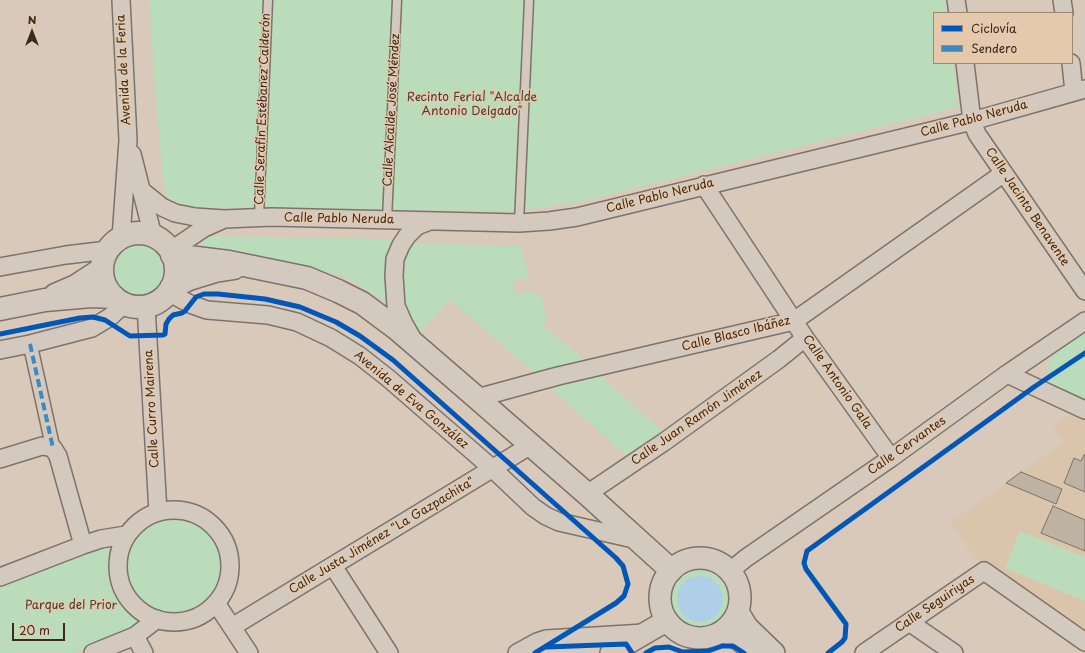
<!DOCTYPE html>
<meta charset="utf-8">
<style>
body{margin:0}
#map{position:relative;width:1085px;height:653px;overflow:hidden;background:#d8c9ba;font-family:"Playpen Sans",sans-serif}
canvas{display:block}
.legend{position:absolute;left:933px;top:12px;width:140px;height:52px;box-sizing:border-box;background:#e5c9ad;border:1px solid #a18974;margin:0;padding:5px 7px;list-style:none;font-size:12px;color:#3b2a1e}
.legend li{display:flex;align-items:center;gap:8px;height:20px}
.legend b{width:20px;border:1px solid #a18974}
.north{position:absolute;left:12px;top:12px;width:40px;height:40px;-webkit-text-stroke:3px #e5c9ad;paint-order:stroke;rotate:0deg;font-size:11px;font-weight:700;line-height:16px;text-align:center;color:#3b2a1e}
.north::after{content:'';display:block;margin:auto;width:14px;height:18px;background:#3b2a1e;clip-path:polygon(50% 0,100% 100%,50% 72%,0 100%)}
.scale{position:absolute;left:12px;top:623px;width:53px;height:18px;box-sizing:border-box;border:2px solid #3b2a1e;border-top:0;padding-left:5px;font-size:12px;line-height:14px;white-space:nowrap;color:#3b2a1e;-webkit-text-stroke:3px #e5c9ad;paint-order:stroke}
</style>
<div id="map">
<canvas width="1085" height="653"></canvas>
<ul class="legend">
<li><b style="height:5px;background:#0057b8"></b>Ciclovía</li>
<li><b style="height:5px;background:#3e89bf"></b>Sendero</li>
</ul>
<div class="north">N</div>
<div class="scale">20 m</div>
</div>
<script>
const ctx = document.querySelector('canvas').getContext('2d');
ctx.lineJoin = 'round';
function fillPath(path, color) {
  ctx.fillStyle = color;
  ctx.fill(path, 'evenodd');
}
function shape(rows) {
  const path = new Path2D();
  for (const r of rows) {
    if (r.length === 3) {
      path.moveTo(r[0] + r[2], r[1]);
      path.arc(r[0], r[1], r[2], 0, 2 * Math.PI);
      continue;
    }
    path.moveTo(r[0], r[1]);
    for (let i = 2; i < r.length; i += 2) path.lineTo(r[i], r[i + 1]);
  }
  return path;
}
function trace(path, color, width, dash) {
  ctx.strokeStyle = color;
  ctx.lineWidth = width;
  ctx.lineCap = dash ? 'butt' : 'round';
  ctx.setLineDash(dash || []);
  ctx.stroke(path);
}
function write(font, color, halo, rows, align = 'center') {
  ctx.font = font + ' "Playpen Sans",sans-serif';
  ctx.lineWidth = 3;
  ctx.setLineDash([]);
  ctx.textBaseline = 'middle';
  ctx.strokeStyle = halo;
  ctx.fillStyle = color;
  for (const [text, x, y, turn = 0] of rows) {
    ctx.save();
    ctx.translate(x, y);
    ctx.rotate((+turn || 0) * Math.PI / 180);
    ctx.textAlign = isNaN(turn) ? turn : align;
    if (halo) ctx.strokeText(text, 0, 0);
    ctx.fillText(text, 0, 0);
    ctx.restore();
  }
}
fillPath(shape([
 [1072,414,1085,420,1085,634,979,562,950,523,1064,442,1053,427]
]), '#dac4ac');
fillPath(shape([
 [149,0,945,0,947,13,934,13,934,63,953,63,959,107,583,201,542,208,508,211,199,208,174,202,166,194,163,184,153,59],
 [211,236,395,239,389,254,385,286,389,303,344,277,296,263,211,255,202,250,204,239],
 [410,243,521,246,529,278,513,281,516,295,530,292,541,295,547,320,544,322,544,327,585,360,533,372,450,300,417,335,403,306,402,255],
 [139,271,27],
 [1085,332,1085,404,1053,386,1049,378,1048,367,1050,360,1054,353],
 [599,375,665,433,629,458,549,387],
 [174,566,46],
 [1020,531,1085,557,1085,601,1005,568],
 [99,546,109,550,111,576,114,590,130,612,136,617,137,623,133,629,74,653,0,653,0,585],
 [700,599,30]
]), '#badcba');
fillPath(shape([
 [700,599,23]
]), '#afcfe8');
const building = shape([
 [1084,455,1085,455,1085,492,1064,483,1074,458,1081,461,1084,455],
 [1021,472,1062,489,1056,504,1006,483,1021,472],
 [1053,506,1085,520,1085,551,1041,533,1053,506]
]);
fillPath(building, '#beb2a3');
trace(building, '#7d7369', 1);
const service = shape([
 [259,217,268,0],
 [387,220,397,0],
 [519,223,529,0]
]);
const pedestrian = shape([
 [30,344,53,448]
]);
const minor = shape([
 [121,0,128,140,121,238],
 [956,0,958,13],
 [1062,0,1064,13],
 [965,63,972,121,977,134,1085,291],
 [1071,63,1074,92],
 [132,154,153,236],
 [704,185,805,338,891,458],
 [141,190,162,207,175,213,195,217,224,219,272,217,519,223,549,221,577,217,972,121,1085,89],
 [170,251,204,228,222,220],
 [0,267,66,255,108,250],
 [168,292,190,304,207,310,268,315,297,322,331,338,360,356,388,378,493,469,533,507,546,516,559,522,638,540],
 [146,306,158,512],
 [412,338,404,324,396,306,394,276,395,259,401,245,407,236,417,226,430,221],
 [0,350,30,344,92,328,110,317,124,304],
 [1007,374,1085,410],
 [477,398,558,376,794,321,1004,173],
 [0,459,42,446,53,448,58,456,83,545],
 [587,494,664,442,779,359,805,338],
 [174,566,56],
 [333,566,389,653],
 [730,571,746,558,891,458,1007,374,1085,321],
 [0,577,83,545,101,539,126,535],
 [216,603,249,653],
 [909,622,954,653],
 [232,627,531,445],
 [722,633,739,642,752,653],
 [135,636,144,653],
 [93,653,135,636,157,619],
 [517,653,537,642,546,639,644,633],
 [864,653,984,571,1085,642]
]);
const tertiary = shape([
 [700,598,40],
 [738,612,747,627,774,653],
 [611,653,666,621]
]);
const secondary = shape([
 [139,270,37],
 [172,255,229,262,307,278,338,291,362,303,397,329,477,398,587,494,671,570],
 [171,288,189,279,215,271,234,268],
 [55,295,76,286,102,269],
 [0,309,45,300,91,296,114,297]
]);
trace(service, '#7d7369', 11);
trace(pedestrian, '#7d7369', 16);
trace(minor, '#7d7369', 20);
trace(tertiary, '#7d7369', 24);
trace(secondary, '#7d7369', 25);
trace(service, '#d4c9be', 8);
trace(pedestrian, '#d4c9be', 13);
trace(minor, '#d4c9be', 17);
trace(tertiary, '#d4c9be', 21);
trace(secondary, '#d4c9be', 22);
trace(shape([
 [30,344,53,448]
]), '#3e89bf', 4, [8, 4]);
trace(shape([
 [0,334,80,318,93,317,105,320,130,336,163,335,165,334,166,324,169,319,173,315,182,313,185,311,196,297,204,294,218,294,265,299,300,307,336,322,360,336,393,360,616,558,623,566,628,584,624,596,616,603,535,653],
 [547,647,626,644,632,653],
 [646,653,655,648,669,647,683,652,708,651,722,646,733,646,744,653],
 [828,653,842,642,845,638,846,624,806,569,804,563,807,551,1034,387,1085,353]
]), '#0057b8', 5);
write('12px', '#3b2a1e', '#e5c9ad', [
 ["Avenida de la Feria",124,70,-93],
 ["Calle Serafín Estébanez Calderón",263,109,-88],
 ["Calle Alcalde José Méndez",392,110,-87],
 ["Calle Pablo Neruda",974,119,-15],
 ["Calle Pablo Neruda",660,196,-14],
 ["Calle Jacinto Benavente",1027,207,56],
 ["Calle Pablo Neruda",339,219,1],
 ["Calle Blasco Ibáñez",736,334,-14],
 ["Calle Antonio Gala",837,382,55],
 ["Avenida de Eva González",411,400,40],
 ["Calle Curro Mairena",152,409,-93],
 ["Calle Juan Ramón Jiménez",697,418,-35],
 ["Calle Cervantes",907,446,-35],
 ["Calle Justa Jiménez \"La Gazpachita\"",382,536,-31],
 ["Calle Seguiriyas",935,604,-34]
]);
write('12px', '#453d2e', '#e5c9ad', [
 ["Recinto Ferial \"Alcalde",472,98],
 ["Antonio Delgado\"",472,112],
 ["Parque del Prior",71,606]
]);
</script>
